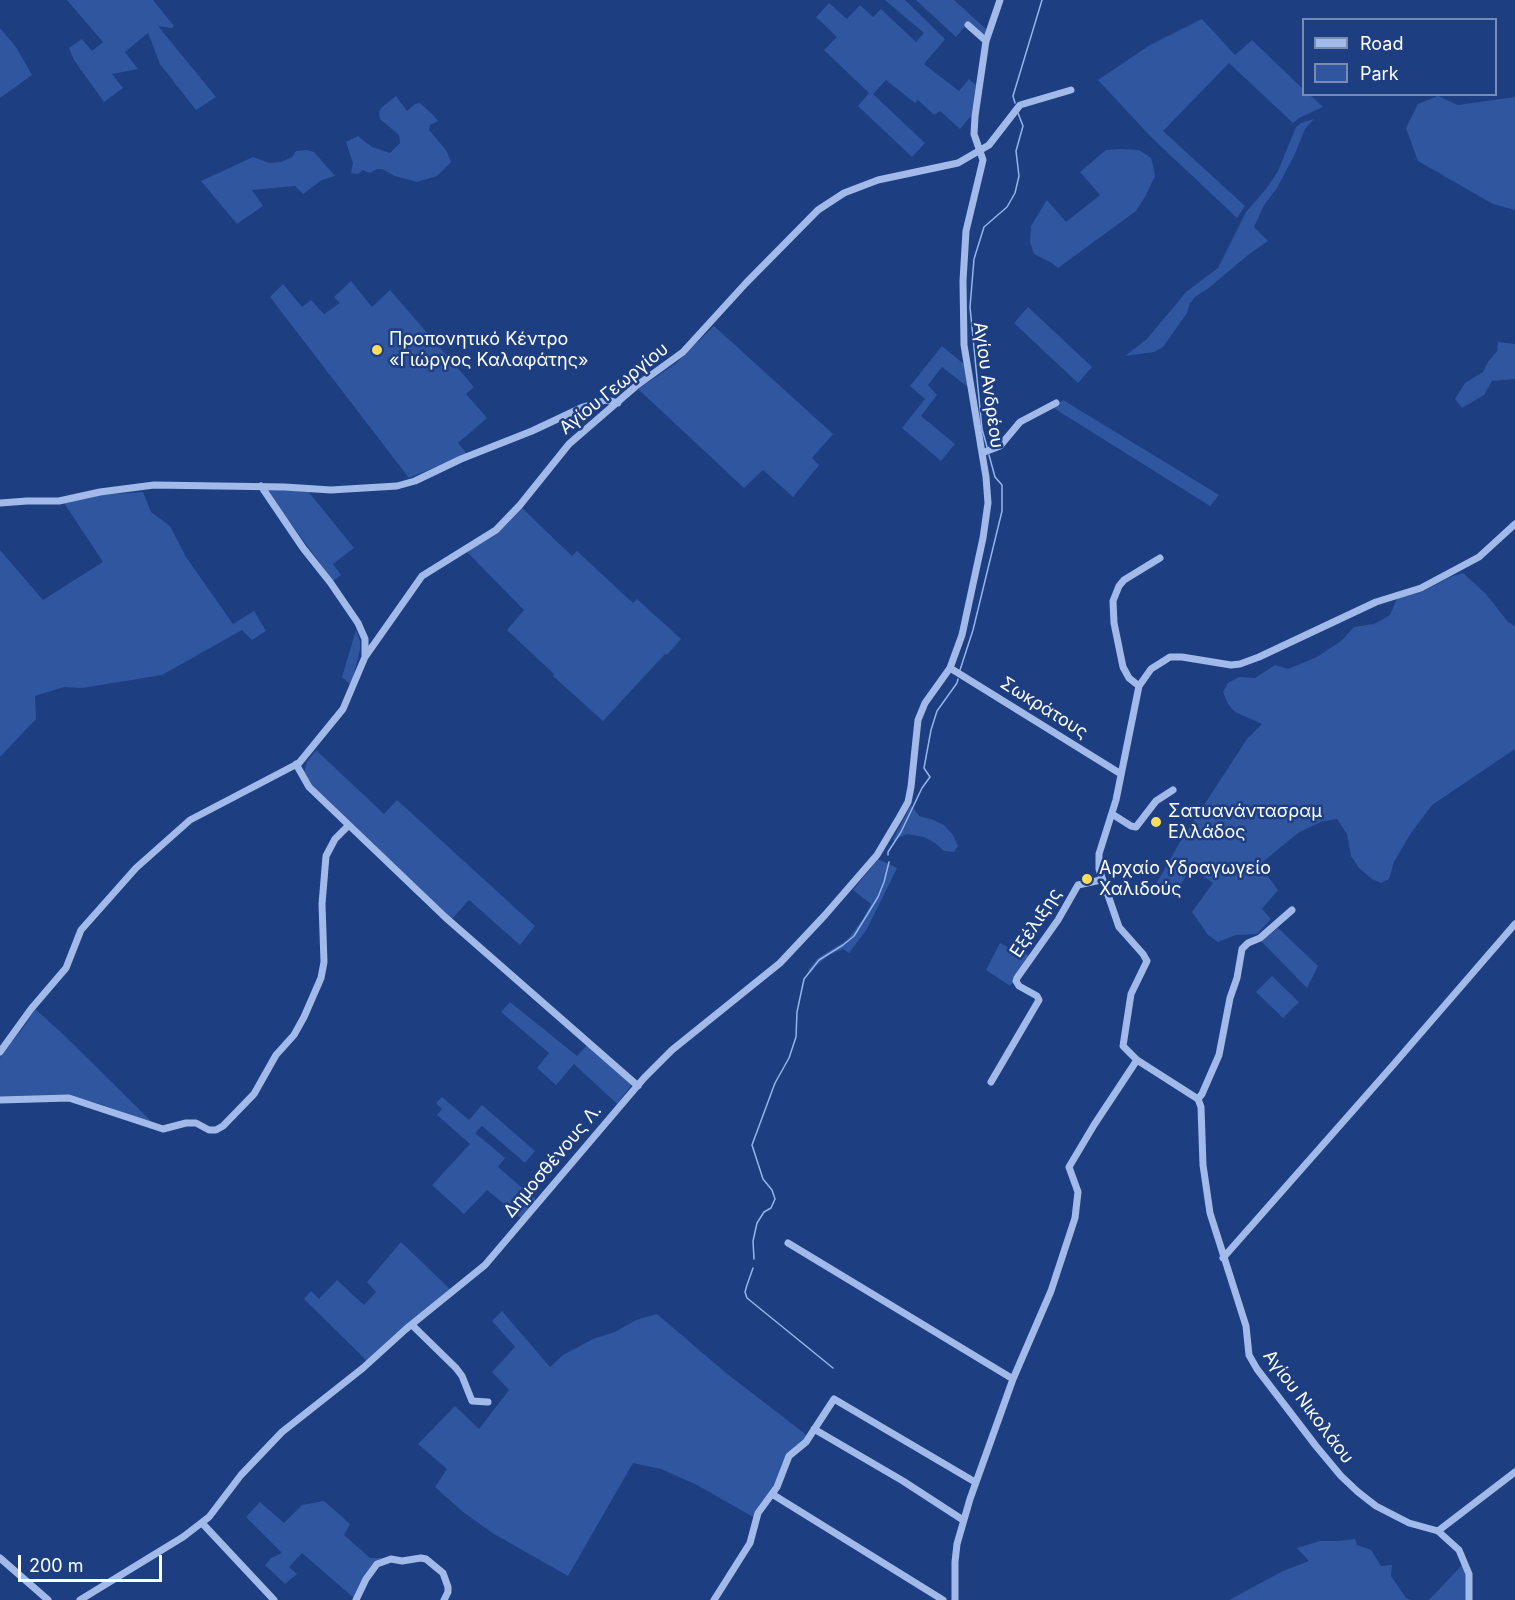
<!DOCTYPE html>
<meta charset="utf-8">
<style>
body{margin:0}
#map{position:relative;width:1515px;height:1600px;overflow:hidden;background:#1d3e81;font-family:Inter,sans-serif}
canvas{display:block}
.legend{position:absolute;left:1302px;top:18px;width:195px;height:78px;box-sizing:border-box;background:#1d3e81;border:2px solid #778bb3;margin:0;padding:8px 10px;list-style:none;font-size:18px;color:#fff}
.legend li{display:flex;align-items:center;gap:12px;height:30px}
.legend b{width:30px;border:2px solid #778bb3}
.scale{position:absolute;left:18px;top:1555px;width:144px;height:27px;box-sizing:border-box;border:3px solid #fff;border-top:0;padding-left:8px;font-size:18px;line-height:21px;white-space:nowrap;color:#fff;-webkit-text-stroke:4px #1d3e81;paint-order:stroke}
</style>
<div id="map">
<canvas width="1515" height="1600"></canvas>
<ul class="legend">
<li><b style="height:8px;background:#a1bae9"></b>Road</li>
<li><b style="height:16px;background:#3056a0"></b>Park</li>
</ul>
<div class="scale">200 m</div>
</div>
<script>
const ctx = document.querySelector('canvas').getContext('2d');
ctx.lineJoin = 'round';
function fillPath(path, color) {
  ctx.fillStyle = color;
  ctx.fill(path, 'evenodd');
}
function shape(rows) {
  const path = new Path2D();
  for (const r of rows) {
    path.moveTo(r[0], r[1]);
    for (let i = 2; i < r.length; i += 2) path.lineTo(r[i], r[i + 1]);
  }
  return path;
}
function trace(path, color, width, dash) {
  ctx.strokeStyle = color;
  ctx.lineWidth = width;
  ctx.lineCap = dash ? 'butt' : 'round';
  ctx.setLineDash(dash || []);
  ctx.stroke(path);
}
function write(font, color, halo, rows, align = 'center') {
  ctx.font = font + ' Inter,sans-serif';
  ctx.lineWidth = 5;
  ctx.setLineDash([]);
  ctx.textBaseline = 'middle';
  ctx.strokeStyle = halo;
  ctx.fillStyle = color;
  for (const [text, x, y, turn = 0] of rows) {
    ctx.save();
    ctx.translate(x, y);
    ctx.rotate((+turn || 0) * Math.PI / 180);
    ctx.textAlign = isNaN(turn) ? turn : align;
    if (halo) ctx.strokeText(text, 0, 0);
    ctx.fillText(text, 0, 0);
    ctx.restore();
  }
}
fillPath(shape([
 [67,0,153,0,174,26,172,28,158,26,216,97,196,110,160,64,148,33,125,52,138,69,112,74,123,88,104,102,74,60,69,48,82,39,92,51,103,42],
 [885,0,905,0,945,39,924,64,959,91,969,79,976,85,971,116,960,129,940,111,934,115,918,100,915,103,886,80,873,94,925,143,912,157,858,106,869,93,824,50,837,37,816,17,829,3,847,19,860,5,873,17,881,9,916,42,924,33],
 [916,0,954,0,986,29,984,36,967,24,956,37],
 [1202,19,1235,55,1252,40,1303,89,1304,94,1310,95,1323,107,1299,118,1293,123,1229,63,1163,131,1245,206,1237,218,1151,137,1098,80,1150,45],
 [0,28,16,47,32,75,0,98],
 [396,96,407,111,415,104,420,103,433,115,438,121,430,125,429,130,446,150,451,162,437,176,417,182,395,176,382,169,377,169,370,173,363,170,358,174,351,173,353,163,346,142,358,136,372,147,390,153,400,143,399,135,380,119,379,113,381,108],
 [1438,96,1458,105,1515,97,1515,210,1493,204,1418,161,1406,128,1418,104],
 [1314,119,1305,129,1294,156,1277,188,1264,205,1254,227,1268,241,1248,255,1209,288,1195,297,1190,303,1187,313,1163,347,1154,352,1125,356,1147,339,1186,292,1218,268,1246,212,1266,189,1278,171,1296,127,1301,123],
 [1121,149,1139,150,1151,158,1153,166,1155,176,1145,197,1136,211,1058,268,1052,263,1034,254,1030,242,1031,226,1047,200,1066,222,1100,195,1080,172,1106,150],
 [306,150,314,152,335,176,322,180,303,194,295,186,252,190,263,206,237,224,201,181,253,157,269,163,281,162,292,157,296,151],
 [351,281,372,307,390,290,474,387,466,394,487,418,458,443,467,454,409,478,270,297,283,284,302,307,311,300,324,314,340,303,334,297],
 [1028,307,1092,367,1078,383,1014,323],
 [714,326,833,434,812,458,819,465,793,497,763,470,744,488,638,389,675,364],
 [1498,342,1515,344,1515,379,1492,381,1484,395,1462,408,1455,399,1465,383,1483,372,1488,362,1497,351],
 [942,346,965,365,969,388,942,367,928,385,937,395,921,416,955,444,941,461,902,428,925,399,910,386],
 [1063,400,1219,495,1210,506,1052,407],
 [265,488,308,491,354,548,333,564,341,575,333,581],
 [143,492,151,512,170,526,186,557,233,624,254,611,266,631,252,640,242,630,162,675,82,688,64,687,35,696,36,719,0,757,0,550,43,600,103,562,64,503,101,495],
 [522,508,572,556,577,551,633,603,637,599,681,639,667,655,665,654,603,721,553,676,554,674,507,630,524,610,466,551],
 [1463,573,1486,594,1508,622,1515,626,1515,749,1432,805,1411,833,1394,862,1389,879,1381,883,1372,879,1359,868,1351,856,1347,834,1337,819,1320,822,1298,833,1259,865,1278,890,1262,909,1271,919,1257,934,1236,935,1218,942,1208,935,1192,912,1213,883,1191,868,1173,897,1155,886,1180,842,1247,739,1262,724,1235,712,1228,704,1223,692,1228,683,1239,677,1255,678,1275,665,1288,669,1317,657,1341,641,1354,627,1374,624,1390,615,1397,598,1424,591,1450,577],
 [356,630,360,641,360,650,351,685,342,677],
 [316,750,384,814,397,800,535,926,520,945,469,900,451,920,311,785,304,772,307,762],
 [911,805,919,816,931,819,944,825,953,835,958,846,954,852,944,851,935,843,924,837,907,834,892,841],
 [878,859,897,868,867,929,849,953,843,949,829,955,816,966,811,973,808,970,818,958,847,940,863,919,871,904,853,890],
 [1278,928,1318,966,1307,988,1261,941],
 [1000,943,1013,950,1017,948,1031,957,1010,986,986,970],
 [1272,976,1299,1002,1283,1018,1256,992],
 [510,1002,577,1056,588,1044,633,1083,617,1104,574,1064,556,1085,537,1068,549,1053,501,1012],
 [35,1009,64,1035,154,1124,100,1104,67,1095,0,1098,0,1057,26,1024],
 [442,1097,469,1120,482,1105,535,1151,525,1163,482,1126,475,1133,505,1158,498,1167,536,1200,521,1218,487,1190,464,1214,432,1185,470,1144,437,1115,442,1109,436,1103],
 [401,1242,451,1290,367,1361,304,1299,311,1291,319,1299,337,1280,364,1305,376,1292,367,1282],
 [502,1311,550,1367,563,1355,593,1339,615,1332,636,1320,657,1314,726,1373,804,1433,807,1438,796,1448,775,1486,759,1506,755,1518,697,1485,661,1469,633,1463,568,1576,494,1534,463,1512,435,1487,447,1469,418,1444,455,1406,479,1429,509,1390,492,1372,515,1347,492,1321],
 [324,1501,350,1524,344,1535,370,1558,382,1558,374,1564,355,1599,302,1553,289,1567,297,1574,285,1584,265,1565,271,1558,282,1553,246,1517,260,1502,284,1523,302,1505],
 [1355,1539,1357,1545,1371,1550,1381,1566,1392,1565,1391,1576,1406,1598,1411,1600,1229,1600,1283,1571,1309,1561,1297,1548,1320,1541,1339,1541],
 [1463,1564,1467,1575,1466,1600,1429,1600]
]), '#3056a0');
trace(shape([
 [1015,103,1013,96,1042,0],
 [987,447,982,429,970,307,974,259,984,227,1007,207,1015,193,1019,176,1016,151,1023,126,1018,113],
 [960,670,973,630,1002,511,1002,485,995,477,989,455],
 [888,855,888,852,901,832,922,788,930,777,924,768,931,730,937,711,957,683,958,679],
 [754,1259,753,1241,757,1223,764,1212,771,1208,775,1199,772,1190,763,1179,752,1145,775,1083,789,1058,796,1037,797,1012,804,979,819,960,843,945,854,936,878,897,884,882,889,862],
 [753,1268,747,1285,745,1292,747,1298,833,1368]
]), '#94b4eb', 1.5);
trace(shape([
 [968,25,986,41],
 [982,453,1000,446,1020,422,1056,403],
 [261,486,303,548,330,582,358,623,365,639,365,657],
 [0,503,27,501,59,501,100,492,154,485,285,487,331,490,397,486,415,481,461,459,532,431,583,407,606,400,618,403],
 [950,668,1121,774],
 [1139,686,1129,678,1123,667,1114,623,1113,601,1119,586,1124,580,1160,558],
 [296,764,309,787,445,917,638,1086],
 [1112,814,1131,826,1136,827,1156,801,1173,790],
 [0,1052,31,1009,66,968,81,930,136,868,190,820,299,763,343,709,365,657,422,576,496,530,520,505,569,444,636,386,683,352,746,283,818,210,844,193,878,180,958,163,989,145,1020,105,1071,90],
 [991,1082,1039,1000,1037,996,1019,986,1016,981,1017,978,1058,920,1078,885,1101,880],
 [1198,1099,1137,1060,1123,1046,1131,994,1147,961,1143,954,1119,927,1099,869,1099,854,1116,800,1139,686,1151,669,1170,657,1182,657,1231,665,1240,664,1259,657,1376,602,1421,588,1479,557,1515,524],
 [1198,1099,1201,1107,1203,1165,1210,1213,1246,1326,1249,1355,1257,1369,1316,1446,1341,1476,1358,1492,1376,1506,1409,1523,1438,1531,1459,1550,1469,1574,1469,1600],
 [1198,1099,1202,1094,1219,1055,1230,998,1237,978,1242,949,1248,943,1260,938,1292,910],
 [0,1100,69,1098,163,1129,186,1123,196,1123,209,1130,216,1130,223,1126,254,1094,276,1055,294,1035,304,1017,321,978,324,962,322,904,326,856,335,839,348,826],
 [788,1243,1013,1379],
 [1223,1258,1394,1064,1515,924],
 [412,1325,456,1368,462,1376,472,1401,488,1402],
 [814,1429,903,1481,963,1520],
 [772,1494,943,1600],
 [202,1523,274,1600],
 [1438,1531,1515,1472],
 [0,1558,48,1600],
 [80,1600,183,1537,209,1517,241,1475,282,1432,363,1368,406,1329,485,1265,644,1078,672,1050,780,963,825,915,877,855,899,818,908,802,911,787,918,720,925,703,950,668,962,635,983,538,988,503,986,477,964,345,963,281,966,231,983,160,974,134,975,116,986,41,1000,0],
 [356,1600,366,1579,377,1564,391,1559,402,1561,421,1558,426,1559,443,1573,448,1587,448,1592,444,1600],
 [714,1600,750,1543,758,1513,777,1487,789,1456,806,1442,834,1399,975,1482],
 [955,1600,955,1562,957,1544,970,1499,1013,1379,1051,1291,1075,1218,1078,1192,1069,1167,1094,1125,1137,1060]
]), '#a1bae9', 7);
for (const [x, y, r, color] of [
 [377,350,6,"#fadd5f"],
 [1156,822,6,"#fadd5f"],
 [1087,879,6,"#fadd5f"]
]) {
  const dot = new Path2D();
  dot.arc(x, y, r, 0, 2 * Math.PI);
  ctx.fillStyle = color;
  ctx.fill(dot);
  trace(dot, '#1d3e81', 2);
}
write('18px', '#fff', '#1d3e81', [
 ["Προπονητικό Κέντρο",389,340],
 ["«Γιώργος Καλαφάτης»",389,361],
 ["Σατυανάντασραμ",1168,812],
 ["Ελλάδος",1168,833],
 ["Αρχαίο Υδραγωγείο",1099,869],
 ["Χαλιδούς",1099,890]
], 'left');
write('18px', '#fff', '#1d3e81', [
 ["Αγίου Ανδρέου",988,385,82],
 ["Αγίου Γεωργίου",614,389,-39],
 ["Σωκράτους",1044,708,32],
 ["Εξέλιξης",1036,923,-57],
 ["Δημοσθένους Λ.",553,1161,-50],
 ["Αγίου Νικολάου",1308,1407,53]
]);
</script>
